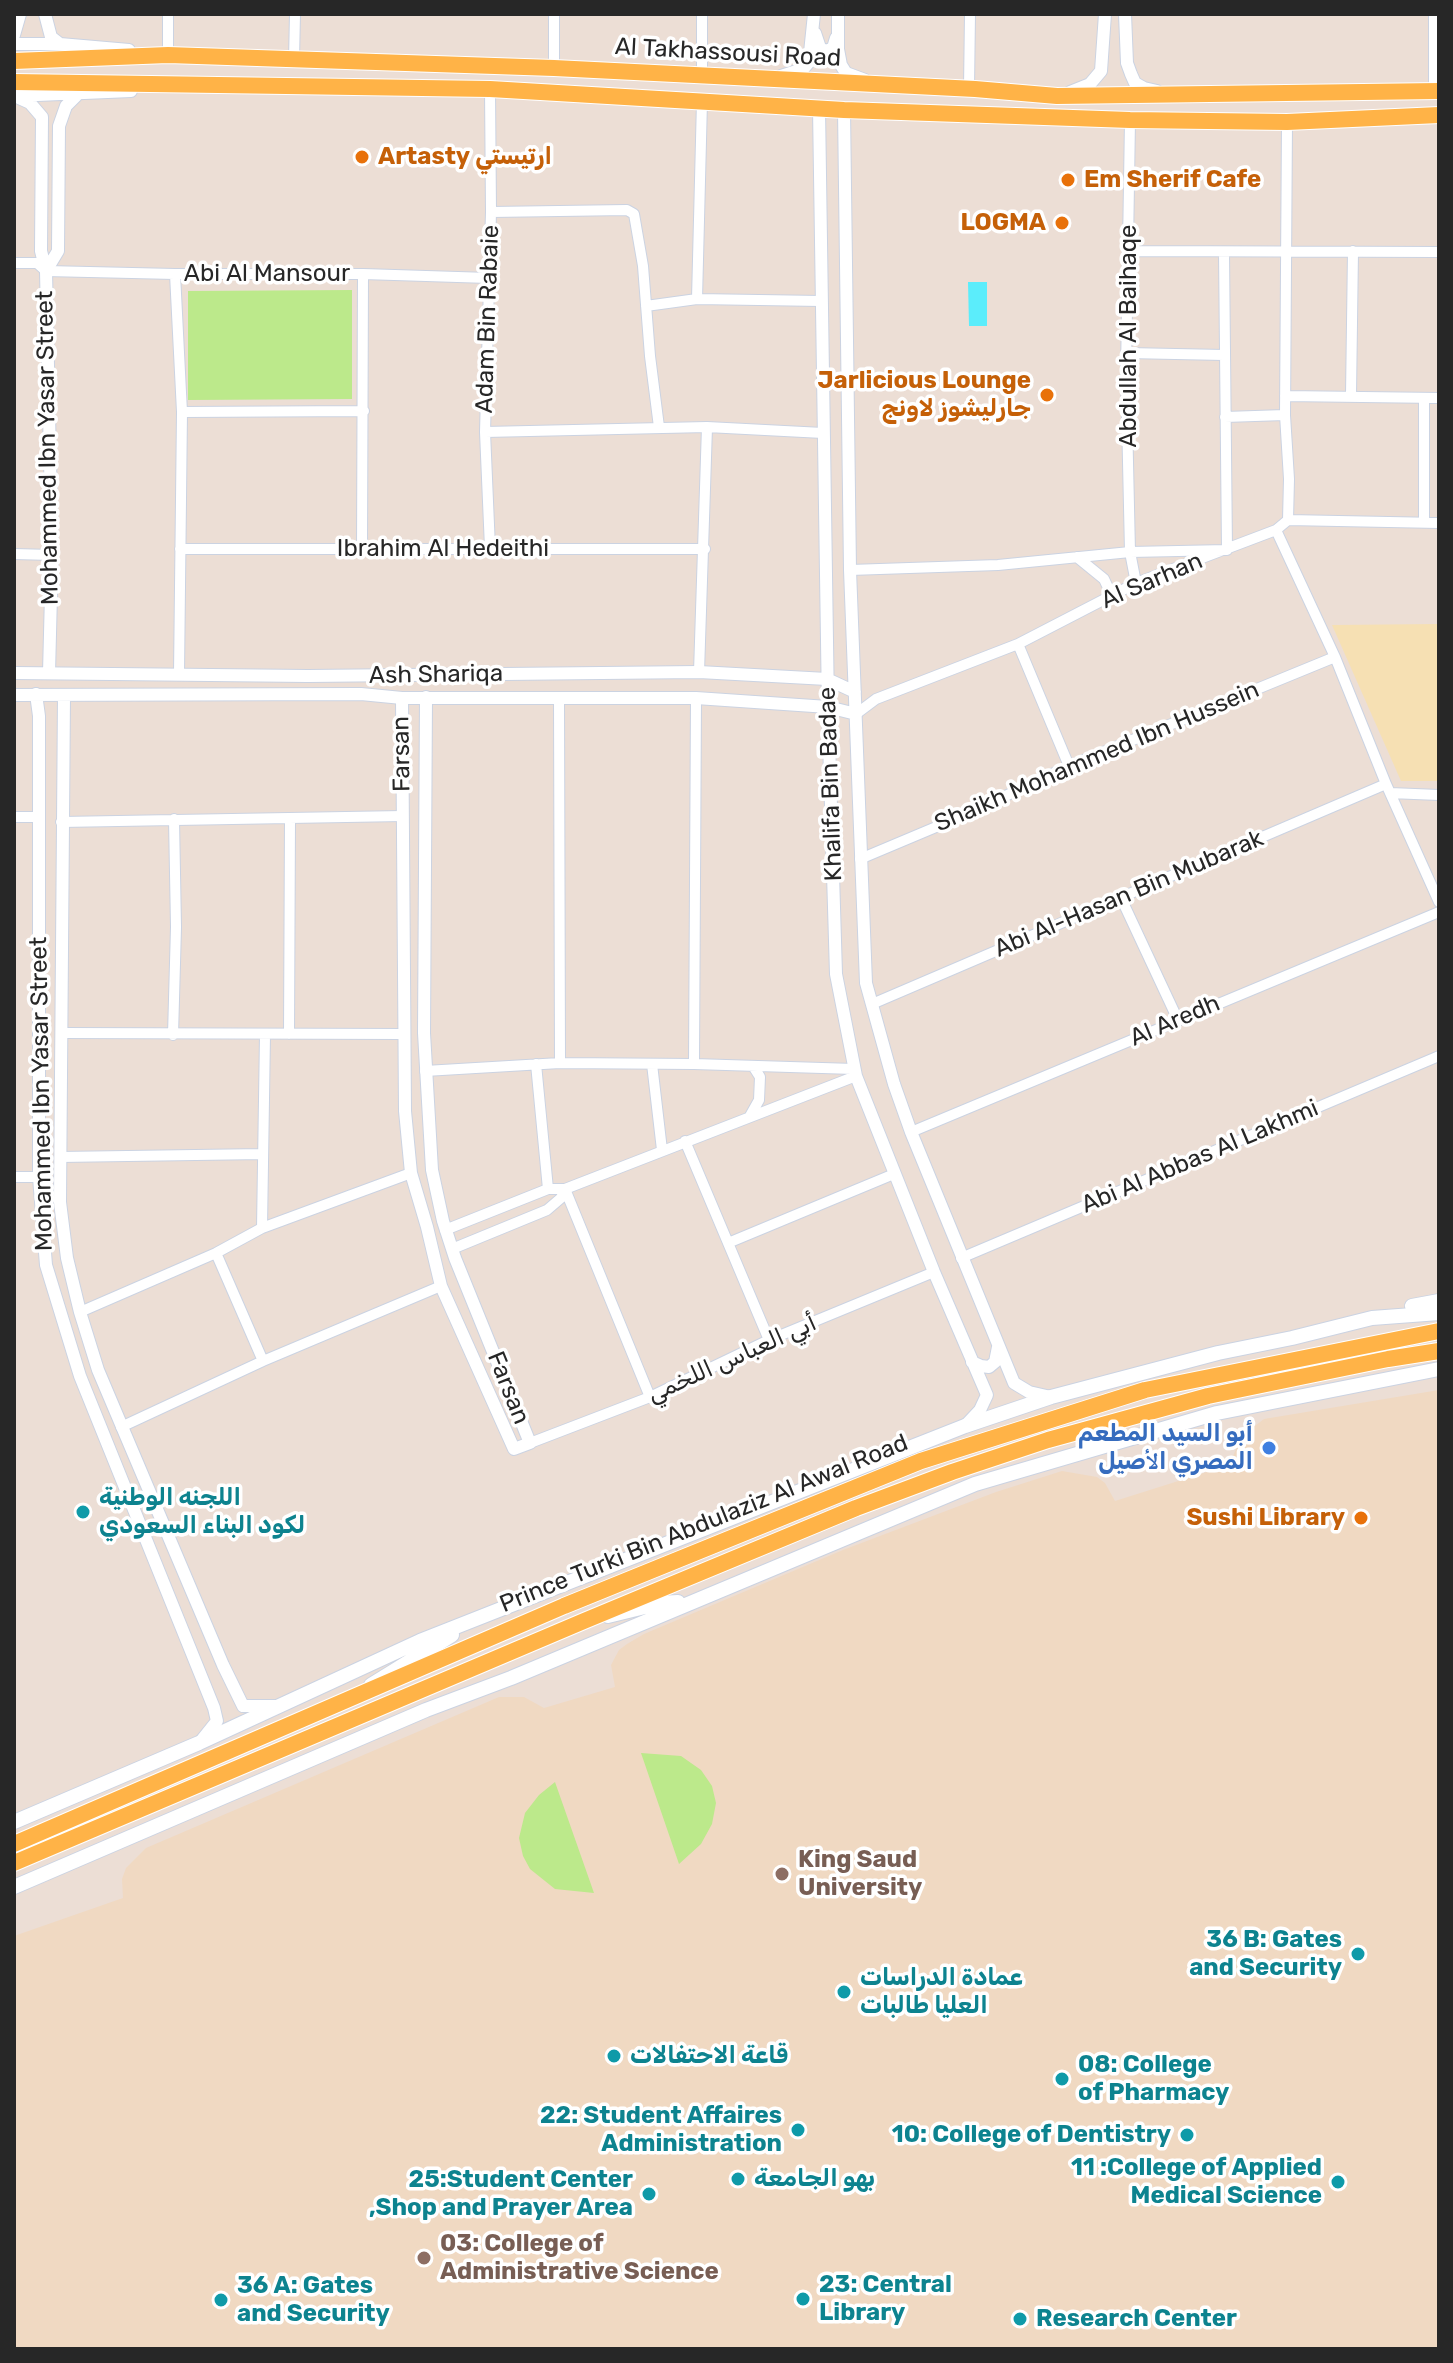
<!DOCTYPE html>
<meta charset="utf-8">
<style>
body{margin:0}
#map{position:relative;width:1453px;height:2363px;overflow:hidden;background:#ecded5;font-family:Rubik,sans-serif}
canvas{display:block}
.frame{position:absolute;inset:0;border:16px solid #272727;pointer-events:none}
</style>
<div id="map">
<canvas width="1453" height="2363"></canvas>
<div class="frame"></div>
</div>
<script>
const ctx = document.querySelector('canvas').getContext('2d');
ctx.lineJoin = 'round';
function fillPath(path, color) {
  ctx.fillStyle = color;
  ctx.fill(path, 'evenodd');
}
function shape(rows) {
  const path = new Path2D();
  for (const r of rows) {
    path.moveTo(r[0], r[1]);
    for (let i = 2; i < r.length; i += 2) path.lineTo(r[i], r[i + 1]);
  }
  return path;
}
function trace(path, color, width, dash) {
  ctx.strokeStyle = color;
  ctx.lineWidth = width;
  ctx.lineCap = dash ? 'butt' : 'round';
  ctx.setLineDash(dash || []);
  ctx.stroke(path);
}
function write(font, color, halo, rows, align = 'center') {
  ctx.font = font + ' Rubik,"Noto Naskh Arabic",sans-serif';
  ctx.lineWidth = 7;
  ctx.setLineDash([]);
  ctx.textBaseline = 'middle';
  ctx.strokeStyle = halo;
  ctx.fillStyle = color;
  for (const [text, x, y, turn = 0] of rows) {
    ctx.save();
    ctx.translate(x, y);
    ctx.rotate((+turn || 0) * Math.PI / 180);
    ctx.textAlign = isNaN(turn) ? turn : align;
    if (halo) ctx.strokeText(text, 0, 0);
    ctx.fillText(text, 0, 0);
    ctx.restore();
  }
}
fillPath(shape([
 [1439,1390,1439,2349,14,2349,14,1936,123,1898,122,1879,126,1868,146,1848,499,1697,524,1697,544,1708,615,1687,611,1665,619,1650,627,1644,644,1634,843,1550,996,1492,1062,1471,1097,1477,1105,1483,1115,1501,1229,1465,1242,1436,1264,1419]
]), '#f0d9c2');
fillPath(shape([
 [352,290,352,399,188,400,188,291],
 [641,1753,681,1756,701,1770,712,1786,716,1803,712,1824,701,1844,679,1864],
 [555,1782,594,1893,555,1889,530,1869,523,1856,519,1838,525,1813,539,1795]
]), '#bce98b');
fillPath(shape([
 [1439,624,1439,781,1401,781,1332,625]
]), '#f6e0b3');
fillPath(shape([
 [968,282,987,282,987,326,969,326]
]), '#5bedfb');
const minor = shape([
 [168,55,168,14],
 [294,60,295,14],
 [554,68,554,14],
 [702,76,702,14],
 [969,88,970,14],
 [1434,91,1434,14],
 [1130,120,1126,372,1130,552,1136,583],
 [1287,122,1285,415,1289,479,1288,520],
 [491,212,627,210,634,214,643,266,650,356,659,427],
 [1129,251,1439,252],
 [14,263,37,263,46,271,175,274,363,274,489,278],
 [175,274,182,412,179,674],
 [697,299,702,101],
 [646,306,697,299,821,301],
 [1127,353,1224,355],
 [1351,395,1353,251],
 [1285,396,1439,398],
 [182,412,364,411],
 [1225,417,1285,415],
 [485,432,707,427,823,433],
 [1424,522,1424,399],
 [1276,530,1335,657,1386,784,1439,902],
 [490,548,485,432,491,212,490,89],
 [180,549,705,549],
 [362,551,363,274],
 [14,554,52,555],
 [1077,557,1104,579,1112,596],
 [850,570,998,565,1130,552,1227,550,1224,252],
 [1018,644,1069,766],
 [699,672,707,427],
 [559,698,560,1063],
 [856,714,876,699,1018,644,1136,583,1276,530,1288,520,1439,523],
 [1390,793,1439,795],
 [14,817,38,817],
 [61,822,403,816],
 [860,859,967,814,1069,766,1335,657],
 [1121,898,1178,1020],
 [872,1004,1386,784],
 [62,1033,404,1034],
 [289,1034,290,819],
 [173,1035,176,927,174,819],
 [536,1064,548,1189],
 [652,1064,662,1150],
 [694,1064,696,698],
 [425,1071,560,1063,694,1064,854,1069],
 [750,1116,759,1100,760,1077,753,1066],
 [911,1132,1439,912],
 [685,1141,769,1340],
 [60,1157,263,1154],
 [14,1177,39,1177],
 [565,1189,650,1397],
 [262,1228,265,1035],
 [445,1230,548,1189,565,1189,856,1076],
 [728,1243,894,1174],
 [452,1249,547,1210,561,1198,565,1189],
 [216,1253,263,1361],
 [961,1258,1439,1056],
 [80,1312,216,1253,262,1228,411,1173],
 [121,1427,263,1361,441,1286],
 [530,1443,650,1397,769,1340,934,1272]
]);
const tertiary = shape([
 [45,14,51,37,60,44],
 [838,14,838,49,841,65,846,73,865,80],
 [1125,14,1127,63,1131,74,1135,83,1144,88,1157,91],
 [815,33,820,48,826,51,833,48,836,38],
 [14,35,20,14],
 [14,44,60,44,129,50],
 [781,76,803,69,809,62,814,14],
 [1070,92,1090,84,1101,71,1105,14],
 [14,96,131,91],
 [19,98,30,103,42,117,41,251,46,271],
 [819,108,828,707,836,974,856,1076,934,1272,987,1395,980,1410,965,1426],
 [844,110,850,570,866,983,894,1084,911,1132,1014,1383,1029,1392,1051,1397],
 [14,673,308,676,699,672,827,679,855,692],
 [49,673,52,555,46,271,58,251,59,126,66,106,79,93],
 [36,694,39,716,39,1177,46,1265,80,1376,214,1708,217,1721,201,1741],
 [14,695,361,694,402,698,696,698,828,707,856,714],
 [64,696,60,1202,67,1258,80,1312,98,1370,223,1665,243,1706,275,1706],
 [402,698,405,1111,411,1173,427,1227,441,1286,514,1449,530,1443,455,1258,443,1221,432,1170,424,1033,426,697],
 [972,1362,981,1366,989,1367,995,1362,998,1347]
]);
const secondary = shape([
 [1412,1306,1439,1301],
 [608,1616,661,1603,678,1602],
 [371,1685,452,1635],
 [14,1822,199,1743,420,1641,965,1426,1051,1397,1218,1353,1292,1338,1372,1318,1439,1313],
 [14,1887,426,1710,511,1678,975,1484,1217,1413,1439,1369]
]);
const primary = shape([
 [14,61,168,55,554,68,975,89,1057,96,1439,91],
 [14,82,490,89,844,110,1130,120,1287,122,1439,115],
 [14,1844,564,1606,921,1461,1145,1390,1439,1331],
 [14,1863,584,1621,856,1508,952,1472,1048,1440,1208,1396,1388,1359,1439,1351]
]);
trace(minor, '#cbd3e2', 12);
trace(tertiary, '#cbd3e2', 14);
trace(secondary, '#cbd3e2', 16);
trace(primary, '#fff', 18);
trace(minor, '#fff', 10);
trace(tertiary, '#fff', 12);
trace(secondary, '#fff', 14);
trace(primary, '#ffb347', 16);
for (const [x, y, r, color] of [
 [362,157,8,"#e8710a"],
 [1068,180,8,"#e8710a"],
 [1062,223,8,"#e8710a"],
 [1047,395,8,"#e8710a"],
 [1269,1448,8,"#3f7fe0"],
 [83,1512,8,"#0f9aa8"],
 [1361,1518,8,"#e8710a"],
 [782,1874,8,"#8d6e63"],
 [1358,1954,8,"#0f9aa8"],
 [844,1992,8,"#0f9aa8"],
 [614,2056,8,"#0f9aa8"],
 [1062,2079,8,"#0f9aa8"],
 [798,2130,8,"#0f9aa8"],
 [1187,2135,8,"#0f9aa8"],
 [738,2179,8,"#0f9aa8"],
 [1338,2182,8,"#0f9aa8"],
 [649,2194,8,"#0f9aa8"],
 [424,2258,8,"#8d6e63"],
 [803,2299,8,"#0f9aa8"],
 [221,2300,8,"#0f9aa8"],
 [1020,2319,8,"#0f9aa8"]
]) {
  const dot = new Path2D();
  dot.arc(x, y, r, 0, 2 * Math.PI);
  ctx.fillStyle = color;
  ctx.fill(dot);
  trace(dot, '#fff', 3);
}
write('24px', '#272727', '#fff', [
 ["Al Takhassousi Road",728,53,3],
 ["Abi Al Mansour",267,274],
 ["Adam Bin Rabaie",488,319,-88],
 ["Abdullah Al Baihaqe",1129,336,-90],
 ["Mohammed Ibn Yasar Street",48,448,-91],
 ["Ibrahim Al Hedeithi",443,549],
 ["Al Sarhan",1152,581,-23],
 ["Ash Shariqa",436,675,-1],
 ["Farsan",402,754,-91],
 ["Shaikh Mohammed Ibn Hussein",1097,757,-23],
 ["Khalifa Bin Badae",831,784,-92],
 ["Abi Al-Hasan Bin Mubarak",1129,894,-23],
 ["Al Aredh",1175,1021,-23],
 ["Mohammed Ibn Yasar Street",42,1094,-91],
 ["Abi Al Abbas Al Lakhmi",1200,1157,-23],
 ["أبي العباس اللخمي",732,1359,-24],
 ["Farsan",508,1388,68],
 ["Prince Turki Bin Abdulaziz Al Awal Road",704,1524,-22]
]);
write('bold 24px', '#c56008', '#fff', [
 ["Artasty ارتيستي",378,157,"left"],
 ["Em Sherif Cafe",1084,180,"left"],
 ["LOGMA",1046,223],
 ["Jarlicious Lounge",1031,381],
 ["جارليشوز لاونج",1031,409],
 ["Sushi Library",1345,1518]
], 'right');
write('bold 24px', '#366cbe', '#fff', [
 ["أبو السيد المطعم",1253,1434],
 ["المصري اﻷصيل",1253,1462]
], 'right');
write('bold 24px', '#0d838f', '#fff', [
 ["اللجنه الوطنية",99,1498],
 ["لكود البناء السعودي",99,1526],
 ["36 B: Gates",1342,1940,"right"],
 ["and Security",1342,1968,"right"],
 ["عمادة الدراسات",860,1978],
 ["العليا طالبات",860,2006],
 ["قاعة الاحتفالات",630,2056],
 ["08: College",1078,2065],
 ["of Pharmacy",1078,2093],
 ["22: Student Affaires",782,2116,"right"],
 ["Administration",782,2144,"right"],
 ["10: College of Dentistry",1171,2135,"right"],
 ["11 :College of Applied",1322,2168,"right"],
 ["Medical Science",1322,2196,"right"],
 ["بهو الجامعة",754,2179],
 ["25:Student Center",633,2180,"right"],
 [",Shop and Prayer Area",633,2208,"right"],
 ["23: Central",819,2285],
 ["Library",819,2313],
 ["36 A: Gates",237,2286],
 ["and Security",237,2314],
 ["Research Center",1036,2319]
], 'left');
write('bold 24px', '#785e54', '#fff', [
 ["King Saud",798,1860],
 ["University",798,1888],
 ["03: College of",440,2244],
 ["Administrative Science",440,2272]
], 'left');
</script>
